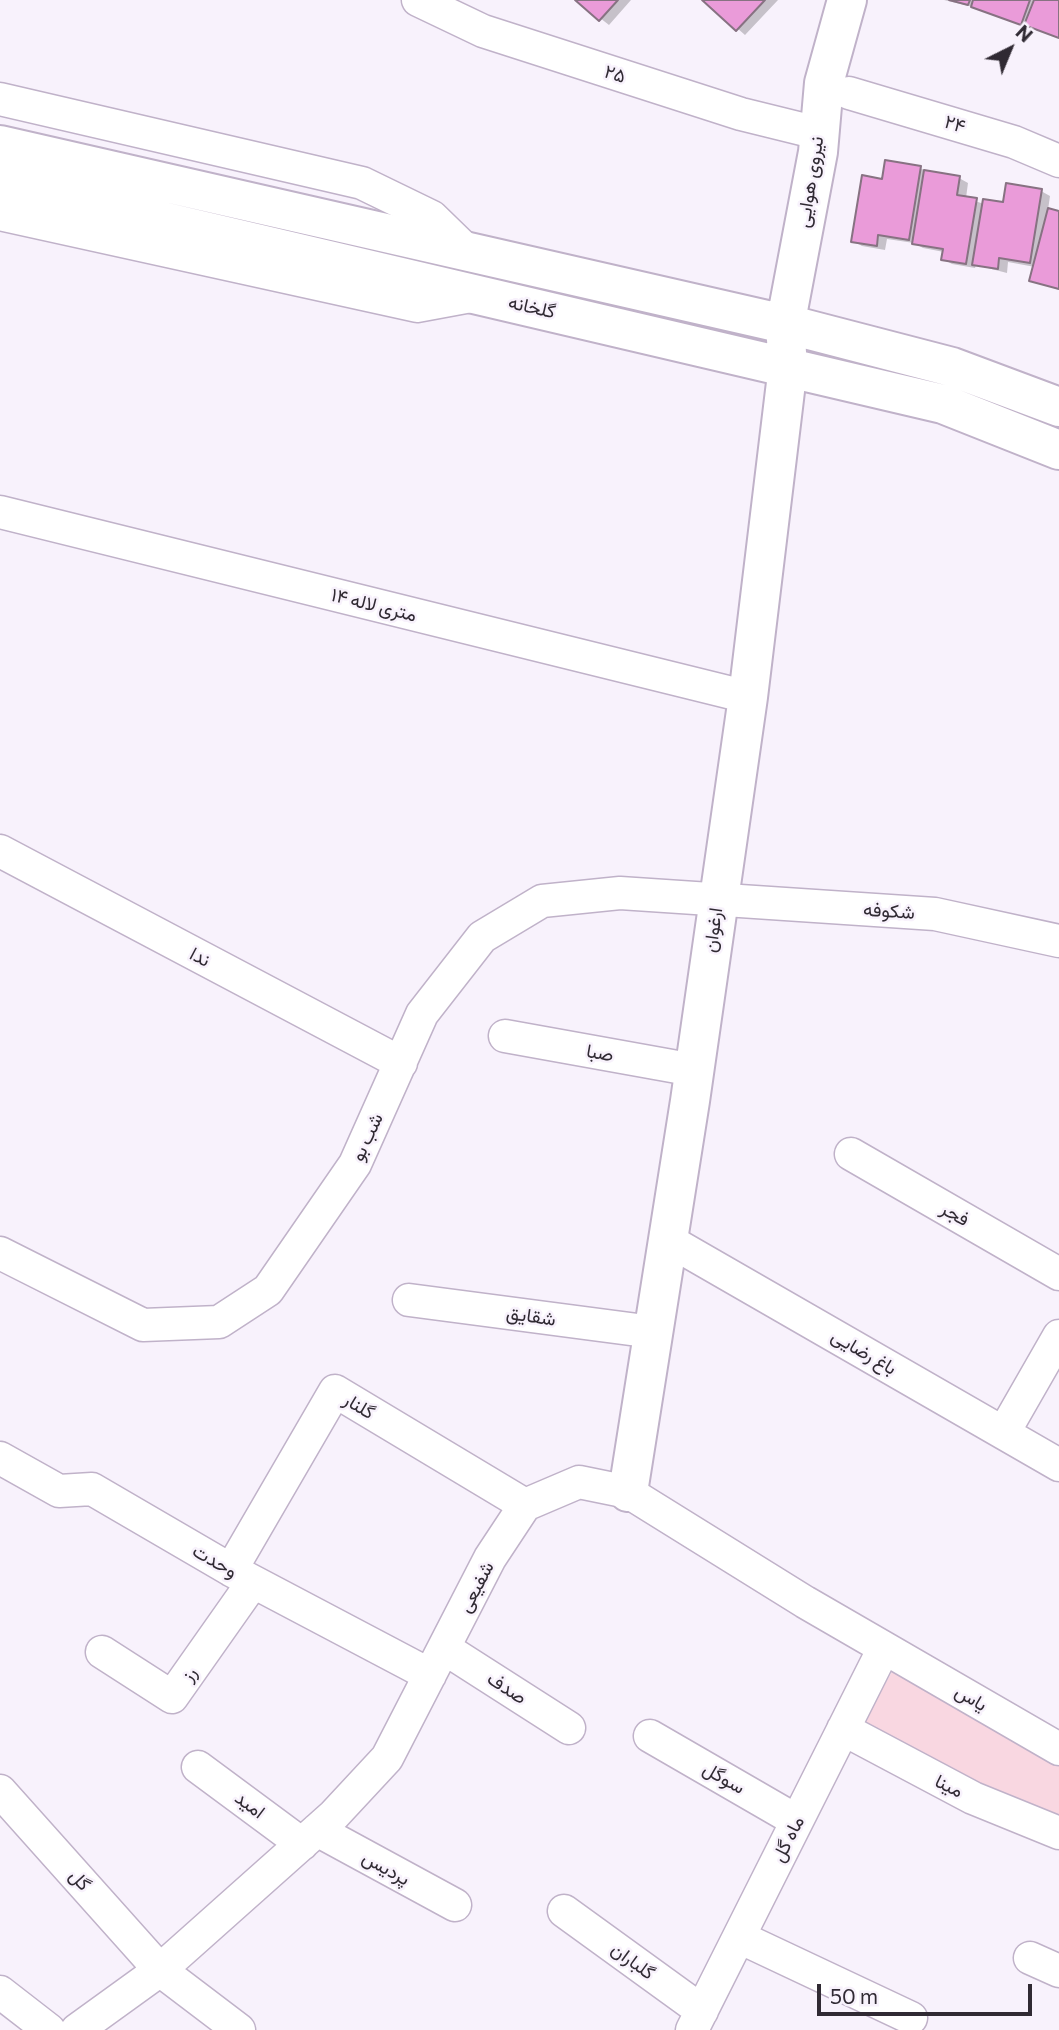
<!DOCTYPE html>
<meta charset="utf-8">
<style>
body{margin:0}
#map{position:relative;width:1059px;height:2030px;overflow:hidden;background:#f8f2fc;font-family:Commissioner,sans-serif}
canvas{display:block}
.north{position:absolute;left:975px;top:14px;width:70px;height:70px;-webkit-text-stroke:5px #f8f2fc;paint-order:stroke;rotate:43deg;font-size:19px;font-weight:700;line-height:28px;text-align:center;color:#302a33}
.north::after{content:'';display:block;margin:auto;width:24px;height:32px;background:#302a33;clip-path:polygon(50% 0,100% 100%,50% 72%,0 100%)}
.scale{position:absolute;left:817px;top:1984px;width:215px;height:32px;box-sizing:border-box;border:4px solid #302a33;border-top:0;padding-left:9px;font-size:21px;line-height:24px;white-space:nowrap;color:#302a33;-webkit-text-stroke:5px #f8f2fc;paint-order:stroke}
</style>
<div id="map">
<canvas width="1059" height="2030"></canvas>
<div class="north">N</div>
<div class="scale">50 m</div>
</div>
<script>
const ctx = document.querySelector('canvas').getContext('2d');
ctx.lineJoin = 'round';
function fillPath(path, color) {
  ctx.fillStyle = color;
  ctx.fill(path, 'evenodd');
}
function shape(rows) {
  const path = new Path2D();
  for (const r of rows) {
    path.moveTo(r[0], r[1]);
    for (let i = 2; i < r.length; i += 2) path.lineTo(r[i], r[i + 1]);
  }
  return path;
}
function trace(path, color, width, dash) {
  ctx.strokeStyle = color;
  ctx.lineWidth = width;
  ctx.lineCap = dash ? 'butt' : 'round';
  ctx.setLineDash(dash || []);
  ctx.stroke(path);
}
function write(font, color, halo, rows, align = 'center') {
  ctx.font = font + ' Commissioner,Vazirmatn,sans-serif';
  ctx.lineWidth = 5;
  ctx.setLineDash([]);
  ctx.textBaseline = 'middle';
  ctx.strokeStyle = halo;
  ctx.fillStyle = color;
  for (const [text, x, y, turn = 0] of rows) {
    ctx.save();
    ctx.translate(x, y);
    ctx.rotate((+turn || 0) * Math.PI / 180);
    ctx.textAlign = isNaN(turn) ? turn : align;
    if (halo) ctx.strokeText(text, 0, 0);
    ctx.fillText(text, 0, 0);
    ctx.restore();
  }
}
fillPath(shape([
 [893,1670,1059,1764,1059,1820,968,1781,862,1724]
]), '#f9d7e1');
fillPath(shape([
 [577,0,631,0,609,25],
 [705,0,778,0,745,35],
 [944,0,1059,0,1059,38,977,8],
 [920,168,928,172,959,178,968,183,966,198,984,204,1005,204,1041,191,1050,196,1048,210,1059,213,1059,290,1031,280,1035,267,1008,262,1007,273,976,265,975,268,952,264,943,259,944,252,923,248,914,243,887,239,885,250,862,246,853,241,884,181]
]), '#0003');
const building = shape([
 [575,0,618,0,599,21,575,0],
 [702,0,765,0,736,31,702,0],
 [949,0,970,0,968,5,949,0],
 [973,0,1030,0,1021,25,971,7,973,0],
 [1034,0,1059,0,1059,38,1024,25,1034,0],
 [885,160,921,166,909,240,878,235,877,246,851,242,862,175,882,179,885,160],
 [924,170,960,176,957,195,977,198,966,264,941,260,943,249,912,244,924,170],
 [1006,183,1042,189,1030,263,999,258,998,269,972,265,983,199,1003,202,1006,183],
 [1048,208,1059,211,1059,289,1029,281,1048,208]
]);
fillPath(building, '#ea9bd9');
trace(building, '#877282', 2);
const street = shape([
 [418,0,483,31,741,114,818,133],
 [849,93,1014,142,1059,161],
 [0,99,362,183,432,217,467,251],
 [0,214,417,306,471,296],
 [0,512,748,697],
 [0,851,401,1063],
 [505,1036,694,1070],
 [851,1154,1059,1274],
 [668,1240,1059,1465],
 [0,1253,143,1325,219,1322,268,1290,355,1164,422,1014,482,937,542,901,620,893,935,914,1059,941],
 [409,1300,653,1332],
 [1004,1432,1059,1336],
 [0,1458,59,1491,92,1489,231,1570,430,1675],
 [231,1570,335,1391,525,1505],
 [444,1648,569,1728],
 [102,1652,172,1697,253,1582],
 [843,1729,973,1798,1059,1833],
 [650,1736,797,1821],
 [198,1767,302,1844],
 [0,1791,160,1970,239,2030],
 [317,1830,455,1905],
 [564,1911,702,2011],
 [739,1937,911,2018],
 [1030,1958,1059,1971],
 [0,1992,49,2030],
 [77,2030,160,1970,334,1815,387,1758,490,1558,525,1505,579,1482,628,1492,805,1602,1059,1749],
 [692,2030,884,1648]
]);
const secondary = shape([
 [0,145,802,328,952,367,1059,407],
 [0,183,943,404,1059,450],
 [628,1492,690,1101,748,697,788,366,785,326,818,152,824,83,847,0]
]);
trace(street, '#c0b2c9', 35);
trace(secondary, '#c0b2c9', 42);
trace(street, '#fff', 32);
trace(secondary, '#fff', 38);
write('19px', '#302a33', '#f8f2fc', [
 ["۲۵",615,74,18],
 ["۲۴",955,124,17],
 ["نیروی هوایی",810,182,-81],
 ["گلخانه",532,307,13],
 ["۱۴ متری لاله",374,605,14],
 ["شکوفه",889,911,4],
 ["ارغوان",713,930,-82],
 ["ندا",200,957,28],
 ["صبا",600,1053,10],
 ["شب بو",367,1137,-65],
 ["فجر",955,1214,30],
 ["شقایق",531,1316,8],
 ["باغ رضایی",864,1352,30],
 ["گلنار",359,1406,31],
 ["وحدت",215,1561,30],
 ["شفیعی",476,1587,-62],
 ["رز",189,1674,-55],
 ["صدف",507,1688,33],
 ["یاس",971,1698,30],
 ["سوگل",724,1778,30],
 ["مینا",949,1786,26],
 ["امید",250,1805,37],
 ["ماه گل",788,1839,-63],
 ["پردیس",386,1868,29],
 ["گل",80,1880,48],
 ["گلباران",633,1961,36]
]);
</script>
